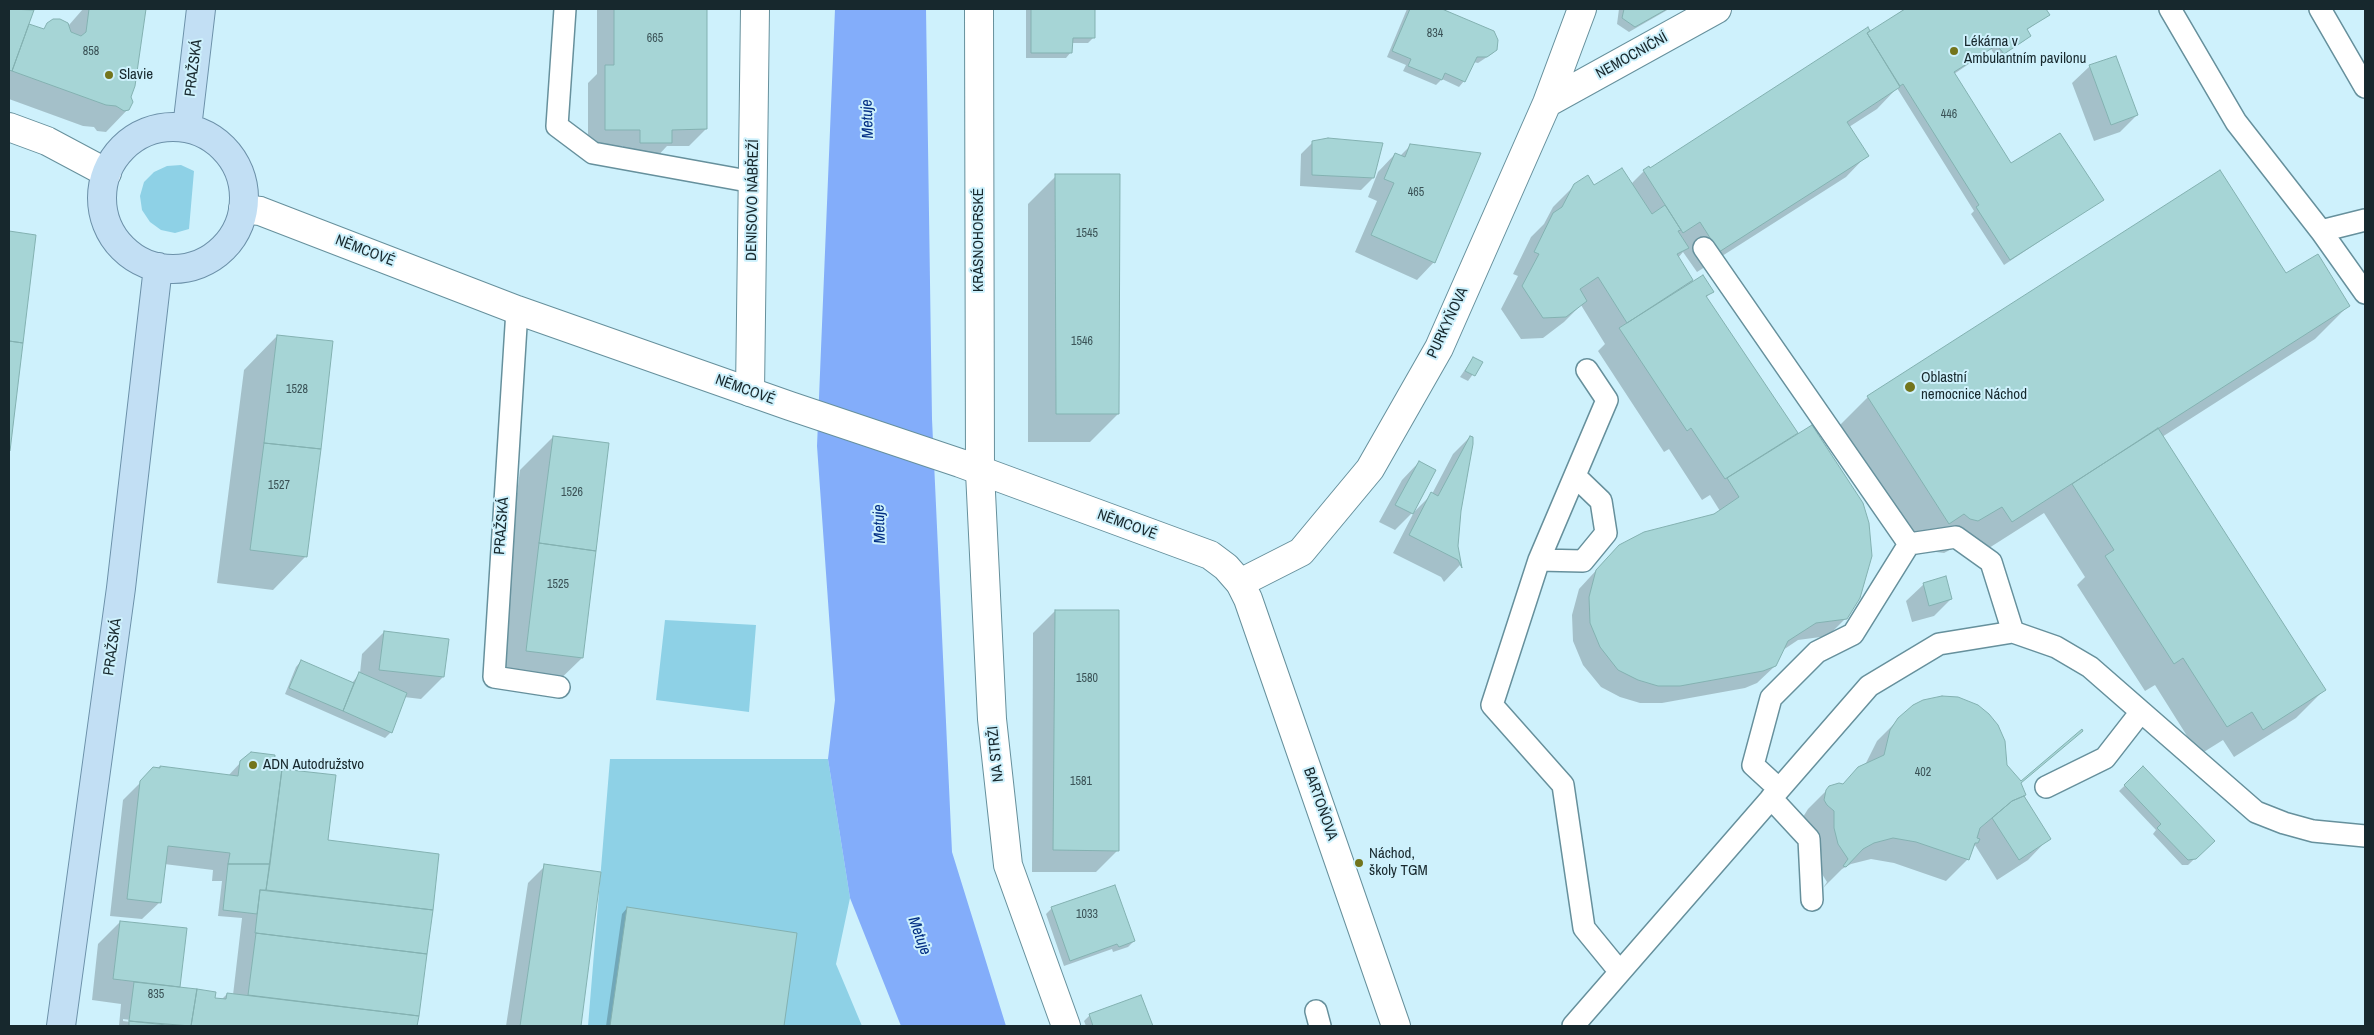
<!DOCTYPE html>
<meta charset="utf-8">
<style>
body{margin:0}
#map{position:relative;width:2374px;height:1035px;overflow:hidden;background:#cef1fc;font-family:"Archivo Narrow",sans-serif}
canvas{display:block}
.frame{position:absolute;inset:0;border:10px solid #17282d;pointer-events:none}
</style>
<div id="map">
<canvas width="2374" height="1035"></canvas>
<div class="frame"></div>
</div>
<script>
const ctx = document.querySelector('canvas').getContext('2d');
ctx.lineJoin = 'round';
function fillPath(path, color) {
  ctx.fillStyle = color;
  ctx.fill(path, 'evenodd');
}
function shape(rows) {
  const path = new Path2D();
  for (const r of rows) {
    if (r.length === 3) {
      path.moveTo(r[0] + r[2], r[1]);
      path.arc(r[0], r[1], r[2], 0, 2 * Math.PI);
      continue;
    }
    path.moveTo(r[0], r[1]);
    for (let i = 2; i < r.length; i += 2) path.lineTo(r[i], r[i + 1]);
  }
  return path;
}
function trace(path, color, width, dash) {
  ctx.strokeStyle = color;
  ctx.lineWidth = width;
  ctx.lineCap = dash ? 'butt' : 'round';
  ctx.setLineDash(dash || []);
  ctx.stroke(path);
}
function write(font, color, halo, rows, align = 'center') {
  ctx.font = font + ' "Archivo Narrow",sans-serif';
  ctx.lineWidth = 4;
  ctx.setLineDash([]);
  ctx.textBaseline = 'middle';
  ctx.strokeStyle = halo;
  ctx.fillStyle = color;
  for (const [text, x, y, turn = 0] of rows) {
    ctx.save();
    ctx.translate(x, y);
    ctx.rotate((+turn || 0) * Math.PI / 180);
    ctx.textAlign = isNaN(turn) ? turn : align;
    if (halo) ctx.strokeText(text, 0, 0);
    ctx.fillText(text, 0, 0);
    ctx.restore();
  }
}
fillPath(shape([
 [181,165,194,171,189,229,175,233,161,230,150,222,142,210,140,196,144,182,154,172,167,166],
 [665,620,756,625,749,712,656,700],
 [610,759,828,759,850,898,836,964,862,1026,588,1026]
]), '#8ed1e6');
fillPath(shape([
 [835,9,926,9,932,419,952,852,1006,1026,901,1026,850,898,828,759,835,700,817,446]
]), '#83adfa');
fillPath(shape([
 [9,9,33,11,26,29,30,26,43,30,60,20,69,25,83,9,145,9,134,86,130,97,131,106,106,132,97,131,94,127,83,126,9,99],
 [597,9,705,9,706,129,689,146,667,146,654,160,623,159,623,146,588,146,588,83,597,74],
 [1026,9,1093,9,1094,37,1088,43,1071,43,1071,52,1066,58,1026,58],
 [1407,9,1439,9,1493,32,1493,53,1478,63,1473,62,1464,81,1459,87,1442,79,1436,85,1403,71,1406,65,1387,57],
 [1619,9,1669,9,1629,32,1617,24],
 [1904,9,2044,9,2048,15,2027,30,2030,35,2024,41,1997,58,1991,49,1954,74,2011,164,2102,200,2004,265,1971,214,1974,211,1897,88,1877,109,1849,127,1867,155,1846,177,1697,272,1683,252,1678,258,1693,282,1712,291,1706,298,1796,433,1789,440,1846,618,1828,636,1798,640,1783,650,1775,666,1757,683,1745,688,1662,703,1640,703,1620,697,1601,687,1583,665,1573,641,1572,615,1579,589,1602,564,1720,511,1710,495,1702,500,1669,449,1664,452,1598,351,1605,344,1581,305,1564,322,1543,338,1521,339,1501,309,1518,276,1513,274,1531,237,1544,224,1553,207,1575,185,1594,186,1631,184,1644,171,1650,170,1866,36],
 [2090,66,2137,115,2120,132,2094,141,2072,83],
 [1313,142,1373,178,1361,190,1300,186,1301,154],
 [1410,146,1434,262,1417,280,1355,252,1377,201,1368,197,1378,172,1395,154,1400,156],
 [1056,176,1118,414,1090,442,1028,442,1028,204],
 [9,232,34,236,9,450],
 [2286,275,2349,305,2315,339,2162,437,2324,690,2296,718,2234,757,2223,740,2199,755,2155,685,2145,691,2077,585,2085,577,2044,513,1978,555,1969,540,1944,553,1936,552,1930,547,1915,556,1835,430,1868,397],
 [277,336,306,556,273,590,217,583,244,370],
 [1473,358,1481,363,1468,381,1460,377],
 [553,437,608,444,582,658,548,691,493,684,520,470],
 [1470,437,1469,466,1459,510,1457,546,1460,565,1444,582,1441,577,1393,553,1414,512,1432,494,1453,454],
 [1419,462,1413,512,1395,530,1379,522,1402,480],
 [1924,584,1951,599,1934,616,1912,622,1906,601],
 [1055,611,1118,850,1096,872,1032,872,1033,633],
 [384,632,443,677,421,699,404,697,391,732,385,738,285,694,296,667,301,661,352,683,360,673,362,654],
 [1899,719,2006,765,2049,838,2028,860,1997,880,1975,845,1968,859,1946,881,1894,863,1871,859,1851,864,1842,869,1823,888,1827,882,1817,866,1803,817,1808,809,1830,787,1842,785,1865,765,1877,741],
 [241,762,272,769,327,841,437,855,415,1026,178,1026,123,1019,123,1021,165,1026,119,1026,121,1004,92,1000,98,944,120,922,185,929,178,988,214,999,221,1000,227,994,233,995,242,918,218,916,222,881,212,881,213,870,164,864,160,902,142,919,110,916,123,800,154,769,160,767,228,776],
 [2143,768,2213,841,2188,865,2182,865,2153,834,2156,830,2119,791],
 [545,866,600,873,579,1026,506,1026,528,883],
 [627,908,796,934,783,1026,606,1026,622,914],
 [1052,908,1134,941,1128,947,1113,952,1112,949,1064,966,1046,914],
 [1141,997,1152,1026,1086,1026,1084,1021,1090,1015]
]), '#0003');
const building = shape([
 [9,9,34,10,12,71,9,70,9,9],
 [89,9,146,9,135,86,131,97,133,102,129,110,124,111,116,106,106,105,12,71,29,24,44,29,47,23,53,19,60,19,68,23,71,32,81,36,86,32,89,9],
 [614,9,707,9,707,129,672,130,672,143,640,143,640,130,605,130,605,65,614,65,614,9],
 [1031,9,1095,9,1095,38,1073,38,1072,53,1031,53,1031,9],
 [1410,9,1442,9,1494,31,1498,40,1497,50,1487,57,1477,57,1465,82,1445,73,1442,80,1408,66,1411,59,1392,51,1410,9],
 [1624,9,1667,9,1635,27,1622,18,1624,9],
 [1905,9,2046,9,2050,15,2027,29,2031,36,2004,54,1997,45,1954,72,2011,163,2060,133,2104,200,2010,260,1976,207,1979,205,1903,84,1900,86,1867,33,1905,9],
 [1868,27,1870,31,1867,33,1900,87,1847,122,1869,156,1719,252,1700,222,1683,233,1643,170,1649,166,1650,168,1868,27],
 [2116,56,2138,115,2111,125,2089,65,2116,56],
 [1328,138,1383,143,1374,178,1312,175,1312,141,1328,138],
 [1410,144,1481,153,1435,263,1371,235,1394,183,1384,179,1395,153,1405,157,1410,144],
 [1622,168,1652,214,1665,205,1681,230,1678,231,1689,248,1677,254,1693,280,1627,323,1598,277,1580,289,1587,301,1566,317,1543,318,1522,286,1539,254,1534,252,1553,213,1562,207,1574,184,1588,175,1594,185,1622,168],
 [2220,170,2286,273,2318,254,2350,306,2012,522,2002,507,1978,521,1970,519,1964,514,1949,524,1867,396,2220,170],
 [1055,174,1120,174,1119,414,1056,414,1055,174],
 [9,231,36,235,23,343,9,341,9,231],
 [1703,275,1714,292,1706,296,1798,433,1725,479,1691,428,1687,431,1619,328,1703,275],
 [277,335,333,341,321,449,264,443,277,335],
 [9,341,23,343,10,451,9,450,9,341],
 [1473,357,1483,362,1475,376,1465,371,1473,357],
 [1812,425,1863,503,1869,523,1872,556,1860,598,1847,619,1816,623,1788,641,1776,666,1763,671,1680,686,1658,686,1638,680,1618,670,1600,647,1590,623,1589,597,1596,570,1619,545,1644,532,1714,514,1739,497,1727,478,1812,425],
 [2158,428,2326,690,2263,730,2252,712,2227,727,2183,658,2174,664,2105,556,2114,550,2072,484,2158,428],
 [553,436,609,443,596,551,539,543,553,436],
 [1470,436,1473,437,1473,444,1461,511,1458,546,1462,568,1458,560,1409,535,1431,492,1438,496,1470,436],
 [264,443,321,449,307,557,250,550,264,443],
 [1419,461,1436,470,1413,514,1395,505,1419,461],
 [539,543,596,551,583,658,526,651,539,543],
 [1946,576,1952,599,1929,606,1923,583,1946,576],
 [1055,610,1119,610,1119,851,1053,850,1055,610],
 [384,631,449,639,444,677,379,670,384,631],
 [301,660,354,683,343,711,289,688,301,660],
 [359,672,407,693,392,733,343,711,359,672],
 [1942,696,1958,697,1978,705,1989,714,1998,725,2005,741,2007,765,2021,781,2082,729,2083,731,2021,783,2026,795,2012,801,1980,828,1977,838,1980,839,1978,843,1975,843,1969,860,1916,842,1893,838,1874,843,1863,849,1846,867,1843,866,1848,859,1838,844,1834,828,1834,811,1827,805,1824,800,1826,790,1829,786,1839,783,1843,784,1858,767,1884,755,1890,730,1898,718,1913,705,1923,700,1942,696],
 [251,752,275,755,274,768,282,769,270,864,228,864,230,853,168,846,161,903,127,899,140,781,153,767,160,768,160,766,238,776,240,761,251,752],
 [2143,766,2215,841,2196,859,2188,860,2157,828,2161,824,2124,785,2143,766],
 [282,769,336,775,328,840,439,854,433,910,266,890,282,769],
 [2024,796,2051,839,2019,860,1992,818,2012,801,2024,796],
 [228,864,270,864,266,890,260,890,257,914,223,910,228,864],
 [544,864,601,872,581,1026,520,1026,544,864],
 [1115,885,1135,941,1119,947,1117,944,1070,961,1051,907,1115,885],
 [260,890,433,910,427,954,255,933,260,890],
 [627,907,797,933,784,1026,610,1026,627,907],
 [120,921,187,928,180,987,113,979,120,921],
 [256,933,427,954,419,1016,248,995,256,933],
 [134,982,197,989,191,1026,129,1021,134,982],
 [197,989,216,992,215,998,226,999,227,993,419,1016,417,1026,191,1026,197,989],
 [1141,995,1153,1026,1093,1026,1089,1014,1141,995],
 [129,1021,176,1026,129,1026,129,1021]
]);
fillPath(building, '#a6d5d6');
trace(building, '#83b1b1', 1);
const service = shape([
 [565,9,557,126,593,153,753,182],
 [2170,9,2236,122,2321,231,2365,293],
 [2320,9,2365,87],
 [2321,231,2365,220],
 [1704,248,1909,544],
 [517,310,494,677,559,687],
 [1587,370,1607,400,1539,560,1492,705,1563,785,1584,928,1620,972],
 [1539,560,1583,561,1606,533,1601,501,1575,476],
 [2046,787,2105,758,2140,713],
 [1778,788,1753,765,1771,698,1817,652,1853,634,1909,544,1956,537,1991,562,2013,632],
 [1771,798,1809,839,1812,900],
 [1316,1011,1320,1026],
 [1573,1026,1869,686,1939,644,2013,632,2056,647,2090,667,2256,812,2284,823,2313,831,2365,836]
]);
const minor = shape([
 [979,9,980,472,992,719,1008,865,1066,1026],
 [1547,103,1717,9],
 [750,392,755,9],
 [1240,583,1301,552,1370,469,1439,348,1547,103,1582,9]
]);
const tertiary = shape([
 [9,127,47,141,107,173],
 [243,209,260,211,517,310,790,406,960,463,1210,555,1226,567,1240,583,1248,599,1396,1026]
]);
const primary = shape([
 [173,198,71],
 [187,128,201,9],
 [61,1026,121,588,158,267]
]);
trace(service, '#66909c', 24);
trace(minor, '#66909c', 30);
trace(tertiary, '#66909c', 30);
trace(primary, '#6c91a9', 30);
trace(service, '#fff', 21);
trace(minor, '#fff', 28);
trace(tertiary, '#fff', 28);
trace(primary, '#c2dff4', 28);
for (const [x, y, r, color] of [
 [1954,51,5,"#73751c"],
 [109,75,5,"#73751c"],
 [1910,387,6,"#73751c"],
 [253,765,5,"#73751c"],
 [1359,863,5,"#73751c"]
]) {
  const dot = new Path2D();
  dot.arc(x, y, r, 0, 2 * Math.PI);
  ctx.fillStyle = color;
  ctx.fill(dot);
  trace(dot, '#cef1fc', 2);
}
write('12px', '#3b5357', null, [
 ["834",1435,34],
 ["665",655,39],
 ["858",91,52],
 ["446",1949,115],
 ["465",1416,193],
 ["1545",1087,234],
 ["1546",1082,342],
 ["1528",297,390],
 ["1527",279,486],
 ["1526",572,493],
 ["1525",558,585],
 ["1580",1087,679],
 ["402",1923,773],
 ["1581",1081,782],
 ["1033",1087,915],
 ["835",156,995]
]);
write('15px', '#17282d', '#cef1fc', [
 ["Lékárna v",1964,42],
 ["Ambulantním pavilonu",1964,59],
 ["Slavie",119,75],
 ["Oblastní",1921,378],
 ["nemocnice Náchod",1921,395],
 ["ADN Autodružstvo",263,765],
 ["Náchod,",1369,854],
 ["školy TGM",1369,871]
], 'left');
write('15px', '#17282d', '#cef1fc', [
 ["NEMOCNIČNÍ",1632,56,-29],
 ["PRAŽSKÁ",194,68,-83],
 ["DENISOVO NÁBŘEŽÍ",753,200,-89],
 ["KRÁSNOHORSKÉ",979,240,-90],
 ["NĚMCOVÉ",365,251,21],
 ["PURKYŇOVA",1448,323,-65],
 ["NĚMCOVÉ",745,390,20],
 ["NĚMCOVÉ",1127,525,20],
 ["PRAŽSKÁ",502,526,-86],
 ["PRAŽSKÁ",113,647,-82],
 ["NA STRŽI",996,754,-96],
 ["BARTOŇOVA",1320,804,71]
]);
write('italic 16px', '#032f84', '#cef1fc', [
 ["Metuje",868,119,-92],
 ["Metuje",880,524,-92],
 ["Metuje",919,936,70]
]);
</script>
